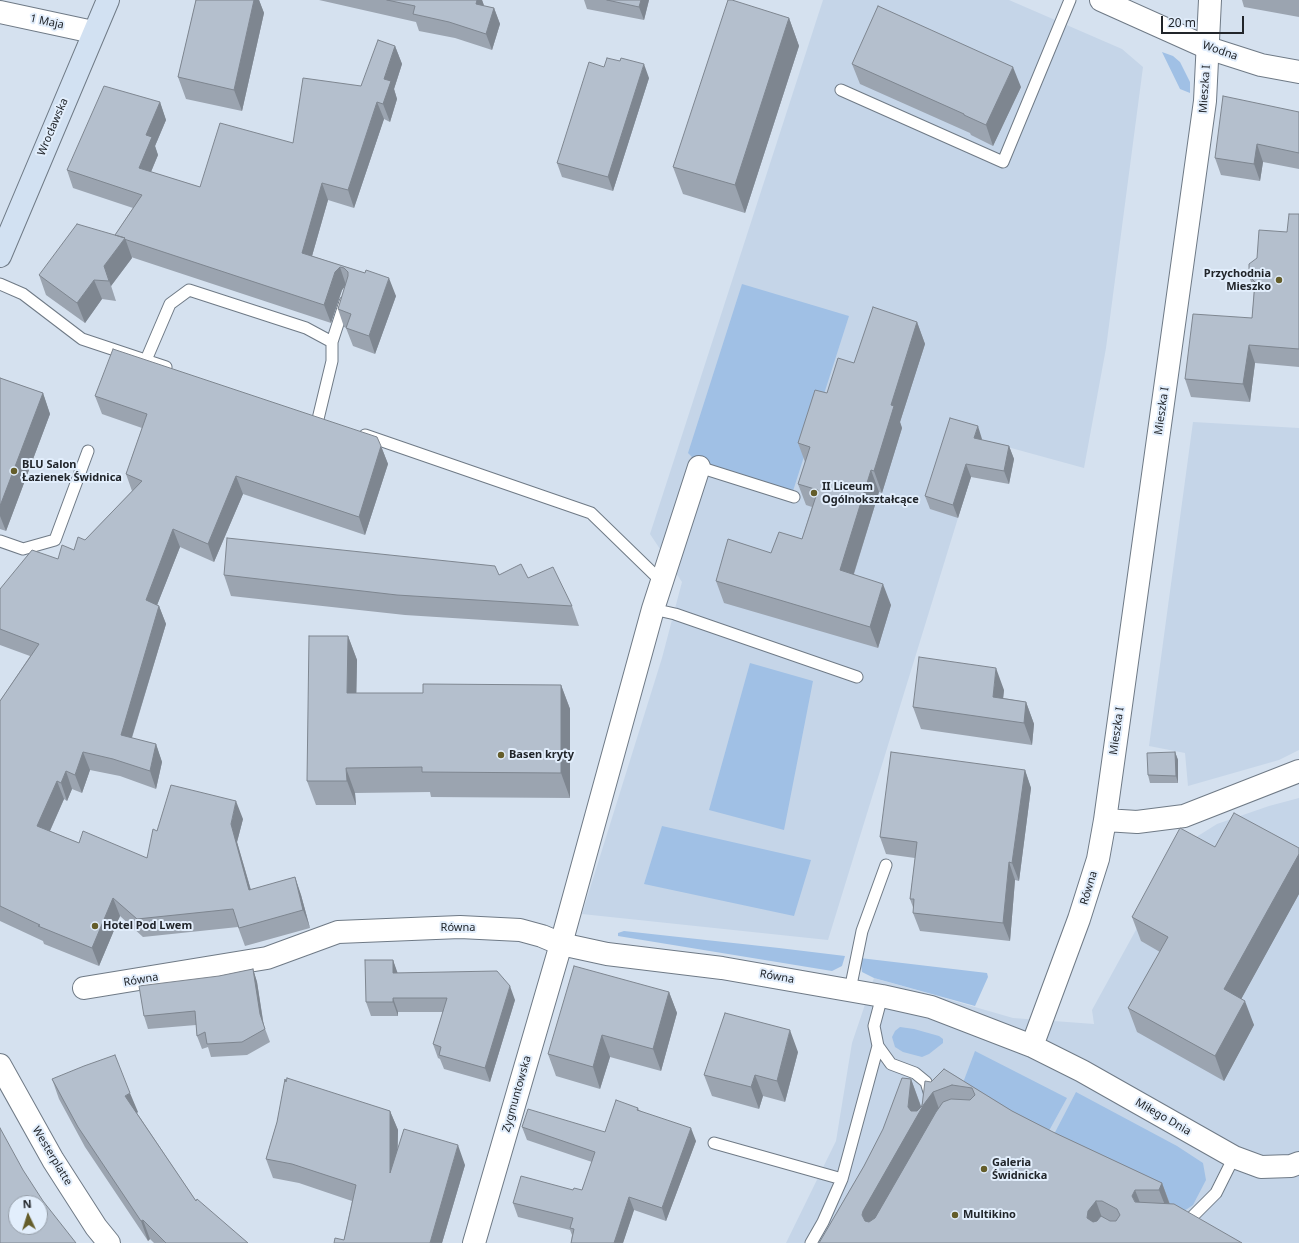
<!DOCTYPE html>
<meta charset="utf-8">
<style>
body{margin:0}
#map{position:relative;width:1299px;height:1243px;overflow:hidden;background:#d5e1ef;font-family:"Noto Sans",sans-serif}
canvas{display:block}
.north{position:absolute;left:8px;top:1195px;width:40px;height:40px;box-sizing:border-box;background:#e2eefc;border:1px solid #959ea8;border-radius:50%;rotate:356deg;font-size:11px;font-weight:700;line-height:16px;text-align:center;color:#21252a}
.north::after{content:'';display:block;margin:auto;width:14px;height:18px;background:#645d2a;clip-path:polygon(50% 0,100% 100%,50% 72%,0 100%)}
.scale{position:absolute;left:1161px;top:16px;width:83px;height:18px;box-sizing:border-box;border:2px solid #21252a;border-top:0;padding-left:5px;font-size:12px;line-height:14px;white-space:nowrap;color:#21252a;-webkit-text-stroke:3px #e2eefc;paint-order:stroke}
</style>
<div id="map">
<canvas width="1299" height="1243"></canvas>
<div class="north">N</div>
<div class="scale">20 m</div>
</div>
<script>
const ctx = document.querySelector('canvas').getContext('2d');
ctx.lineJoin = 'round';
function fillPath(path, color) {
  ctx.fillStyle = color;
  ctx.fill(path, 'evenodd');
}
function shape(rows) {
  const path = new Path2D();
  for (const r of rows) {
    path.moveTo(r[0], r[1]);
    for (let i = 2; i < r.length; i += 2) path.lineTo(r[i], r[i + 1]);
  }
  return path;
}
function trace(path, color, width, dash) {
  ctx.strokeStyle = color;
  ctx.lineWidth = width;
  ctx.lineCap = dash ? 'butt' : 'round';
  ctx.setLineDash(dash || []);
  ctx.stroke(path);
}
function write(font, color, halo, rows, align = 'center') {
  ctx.font = font + ' "Noto Sans",sans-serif';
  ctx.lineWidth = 4;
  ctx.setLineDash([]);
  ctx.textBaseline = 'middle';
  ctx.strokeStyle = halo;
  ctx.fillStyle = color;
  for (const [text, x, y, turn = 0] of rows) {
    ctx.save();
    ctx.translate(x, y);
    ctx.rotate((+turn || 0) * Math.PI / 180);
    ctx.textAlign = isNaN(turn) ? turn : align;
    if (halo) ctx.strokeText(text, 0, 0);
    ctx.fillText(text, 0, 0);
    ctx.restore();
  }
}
fillPath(shape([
 [823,0,1009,0,1122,49,1143,67,1106,348,1084,468,982,440,828,940,582,914,662,658,682,582,650,534],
 [1193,422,1299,428,1299,750,1279,760,1188,786,1185,753,1149,746],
 [1299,798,1299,1243,786,1243,836,1141,852,1043,874,978,1013,1018,1094,1024,1092,1010,1182,846,1217,824,1269,806]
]), '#c5d5e8');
fillPath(shape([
 [1162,52,1173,56,1180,62,1190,82,1190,93,1180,89],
 [742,284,849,316,793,491,696,461,688,453],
 [750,663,813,681,784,830,709,810],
 [662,826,811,860,794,916,644,884],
 [624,931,779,948,845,956,842,966,832,971,618,936,618,933],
 [860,958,987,973,988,977,975,1006,874,978,862,972],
 [900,1027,914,1029,939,1036,943,1039,943,1043,929,1054,922,1057,903,1052,895,1047,892,1037,895,1031],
 [975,1051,1067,1098,1045,1138,961,1088],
 [1076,1092,1177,1146,1203,1163,1206,1180,1193,1205,1178,1215,1050,1142]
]), '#a0c0e5');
const service = shape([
 [841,90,1003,162,1070,0],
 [0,284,23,294,82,339,166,367],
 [332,342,345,302],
 [146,360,170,304,189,290,306,328,332,342,332,361,318,419],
 [365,435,591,513,662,582],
 [699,467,794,497],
 [0,541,23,549,55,540,88,451],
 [653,609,675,614,857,677],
 [850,990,862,931,886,865],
 [882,996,874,1026,878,1046,891,1064,915,1073,926,1082,930,1095],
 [714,1143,842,1179],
 [1184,1225,1216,1193,1234,1157],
 [811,1243,823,1222,842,1179,878,1046]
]);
const minor = shape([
 [1105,820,1205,101,1210,0],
 [84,988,267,958,338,932,460,927,520,930,542,936,561,944,607,954,722,968,882,996,931,1007,1032,1046,1079,919,1098,859,1105,820,1137,822,1184,816,1299,771],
 [1032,1046,1082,1071,1234,1157,1261,1167,1291,1166,1299,1163],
 [474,1243,561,944,653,609,699,467]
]);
const tertiary = shape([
 [1101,0,1208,48,1261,65,1299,72],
 [0,12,93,32],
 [0,1065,53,1160,96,1227,109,1243]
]);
const secondary = shape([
 [0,256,108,0]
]);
trace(service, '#6f7a86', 13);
trace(minor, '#6f7a86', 24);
trace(tertiary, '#6f7a86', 24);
trace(secondary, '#6f7a86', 24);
trace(service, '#fff', 11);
trace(minor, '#fff', 22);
trace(tertiary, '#fff', 22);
trace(secondary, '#d2e1f2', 22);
fillPath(shape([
 [196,0,259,0,264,13,242,111,186,99,178,77],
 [319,0,482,0,484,6,494,8,500,24,492,50,455,38,419,31,416,22],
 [584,0,649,0,644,20,587,9],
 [1242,0,1299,0,1299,17,1244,7],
 [789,18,799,46,745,213,683,194,673,167],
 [395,46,402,64,394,89,397,99,390,122,384,119,354,208,328,200,312,256,365,273,396,296,375,354,353,346,346,328,347,328,344,327,338,309,345,286,342,290,331,323,131,257,132,258,111,286,116,301,102,299,85,323,46,295,39,275,115,235,133,208,73,188,67,170,160,102,166,120,155,146,158,155,151,172,200,187,293,143,361,86],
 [852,64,1021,87,993,146,971,135,970,133,860,84],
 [604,67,649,78,613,191,562,177,557,163],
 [1299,112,1299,169,1263,162,1260,181,1221,175,1215,158],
 [1299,214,1299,367,1255,363,1250,402,1191,397,1185,379,1252,318,1254,291,1249,276,1257,258,1287,232],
 [917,322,925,344,900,422,902,428,882,493,879,492,854,574,891,605,878,648,724,603,716,581,771,553,802,539,812,507,806,505,798,484,805,462,798,443,827,393],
 [0,378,43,393,50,414,6,531,0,529],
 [95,396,381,446,388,464,365,535,243,494,214,562,180,547,157,605,159,606,166,624,132,738,156,744,162,762,156,789,120,776,90,770,82,793,72,789,67,801,64,799,50,831,79,843,147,858,157,831,243,819,237,842,251,890,295,877,301,895,310,928,245,946,238,927,143,937,120,916,99,966,44,944,43,941,0,921,0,701,30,656,0,645,0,589,58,559,74,550,85,540,132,491,126,474,142,428,102,414],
 [982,439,982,440,1009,446,1014,459,1009,484,971,477,958,518,930,509,925,496],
 [224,575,499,575,528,578,572,606,579,626,405,615,231,596],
 [348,636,357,660,356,693,423,693,561,685,570,709,570,798,431,797,430,792,355,793,356,805,316,805,307,781],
 [1004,690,1003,698,1026,702,1034,724,1032,745,921,729,913,707],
 [1175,752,1178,760,1178,783,1150,783,1148,775],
 [1025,770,1031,788,1019,881,1015,880,1010,941,920,931,913,913,914,910,910,899,915,858,886,854,880,837],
 [1215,847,1299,848,1299,894,1241,999,1254,1025,1224,1081,1137,1032,1128,1008,1160,952,1141,941,1132,917],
 [393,960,397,973,515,1000,490,1082,444,1069,440,1059,438,1058,433,1044,443,1012,398,1012,398,1016,371,1016,366,1002],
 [253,969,257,982,264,1026,270,1042,247,1055,211,1057,208,1047,202,1049,197,1036,196,1025,148,1029,144,1016,219,976],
 [669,992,677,1013,661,1071,610,1057,600,1089,556,1076,548,1054],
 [798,1052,785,1102,763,1096,759,1109,712,1096,704,1075],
 [944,1069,1012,1111,1053,1132,1162,1183,1170,1204,1242,1243,819,1243,864,1166,911,1079,921,1106,931,1082],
 [52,1079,138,1112,137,1113,196,1201,248,1243,154,1243,150,1239,148,1241,85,1147,59,1099],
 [286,1082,390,1111,398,1130,397,1150,465,1165,442,1243,334,1243,344,1240,352,1201,299,1183,273,1178,266,1159,277,1122],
 [638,1108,639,1110,696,1141,666,1221,634,1210,623,1243,571,1243,572,1235,570,1230,518,1217,513,1203,573,1190,582,1190,592,1162,527,1140,522,1127,605,1132]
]), '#9ba4b0');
fillPath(shape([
 [254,0,259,0,264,13,242,111,234,90],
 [477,0,482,0,485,8,476,4],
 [641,0,649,0,644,20,639,7],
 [494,8,500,24,492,50,486,34],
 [789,18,799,46,745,213,735,185],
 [395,46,402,64,394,89,397,99,390,122,383,104,384,79],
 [644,64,649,78,613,191,608,177],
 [1013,67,1021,87,993,146,986,125],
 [160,102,166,120,155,146,158,155,145,186,139,168,146,135],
 [377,102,384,119,354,208,348,190],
 [1257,144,1263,162,1260,181,1254,164],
 [322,183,328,200,308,270,302,253],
 [125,238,132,258,111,286,116,301,104,266],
 [340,267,346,285,342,290,331,323,324,305,335,272],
 [389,278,396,296,375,354,369,336],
 [94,280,102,299,85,323,77,303],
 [917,322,925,344,900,422,902,428,882,493,874,471,891,405],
 [1249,345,1255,363,1250,402,1243,384],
 [43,393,50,414,6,531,0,516,0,506],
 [978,426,982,439,979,451,974,438],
 [381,446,388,464,365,535,359,517],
 [1009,446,1014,459,1009,484,1004,471],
 [966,464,971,477,958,518,953,505],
 [871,470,879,492,848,592,840,570],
 [236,476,243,494,214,562,208,544],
 [173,529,180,547,152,618,146,600],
 [883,584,891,605,878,648,870,627],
 [159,606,166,624,127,753,121,735],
 [348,636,357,660,356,717,347,693],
 [996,668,1004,690,1001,719,993,697],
 [561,685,570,709,570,798,561,773],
 [1026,702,1034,724,1032,745,1024,723],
 [156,744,162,762,156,789,150,771],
 [83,752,90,770,82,793,75,775],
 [1175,752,1178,760,1178,783,1176,776],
 [346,768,355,793,356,805,347,781],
 [1025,770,1031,788,1019,881,1012,863],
 [66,771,72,789,67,801,61,783],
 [57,781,64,799,44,844,37,826],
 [236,801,243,819,237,842,256,908,249,890,231,824],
 [1299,854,1299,894,1233,1014,1224,989],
 [1009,862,1015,880,1010,941,1003,923],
 [295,877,301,895,310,928,303,910],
 [113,898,120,916,99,966,92,948],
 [393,960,398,974,393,973],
 [253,969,257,982,264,1028,260,1014],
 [510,986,515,1000,490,1082,485,1068],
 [669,992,677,1013,661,1071,653,1049],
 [393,998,398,1012,398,1016,393,1002],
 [1245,1001,1254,1025,1224,1081,1215,1056],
 [790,1030,798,1052,785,1102,777,1081],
 [602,1035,610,1057,600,1089,593,1067],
 [755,1075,763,1096,759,1109,751,1087],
 [911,1079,921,1107,933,1092,943,1120,873,1240,862,1215,863,1211,908,1107],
 [130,1093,138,1112,132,1116,125,1096],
 [390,1111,398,1130,397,1193,390,1173],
 [691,1128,696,1141,666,1221,662,1208],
 [458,1145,465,1165,442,1243,430,1243],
 [1162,1183,1172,1211,1170,1218,1159,1190],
 [1135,1190,1146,1218,1132,1196],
 [629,1197,634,1210,623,1243,614,1243],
 [1096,1201,1106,1229,1098,1239,1087,1218,1088,1211],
 [143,1220,150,1239,148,1241,141,1221]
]), '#7e8690');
const building = shape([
 [196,0,254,0,234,90,178,77,196,0],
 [387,0,477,0,476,4,494,8,486,34,449,22,413,14,415,6,387,0],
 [607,0,641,0,639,7,607,0],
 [728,0,732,0,789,18,735,185,673,167,728,0],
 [878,6,1013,67,986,125,964,115,964,114,852,64,878,6],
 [378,40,395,46,384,79,391,81,383,104,377,102,348,190,322,183,302,253,365,273,366,270,389,278,369,336,346,328,351,314,338,309,348,276,348,272,344,268,340,267,335,272,324,305,124,239,125,238,115,235,142,195,67,170,104,86,160,102,146,135,152,137,139,168,200,187,220,123,293,143,303,78,361,86,378,40],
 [607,58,620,61,621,58,644,64,608,177,557,163,589,62,604,67,607,58],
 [1223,96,1299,112,1299,153,1257,144,1254,164,1215,158,1223,96],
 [1289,214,1299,214,1299,349,1249,345,1243,384,1185,379,1193,314,1252,318,1255,282,1249,276,1249,264,1257,258,1259,230,1287,232,1289,214],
 [77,224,125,238,104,266,109,281,94,280,77,303,39,275,77,224],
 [873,307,917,322,891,405,894,406,874,471,871,470,840,570,883,584,870,627,716,581,728,539,771,553,779,532,802,539,818,490,798,484,810,447,798,443,815,390,827,393,838,358,854,363,873,307],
 [113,349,377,437,381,446,359,517,236,476,208,544,173,529,146,600,159,606,121,735,156,744,150,771,113,759,83,752,75,775,66,771,61,783,57,781,37,826,79,843,83,831,147,858,153,829,157,831,171,785,236,801,231,824,249,890,295,877,303,910,239,928,233,909,137,919,113,898,92,948,38,926,40,925,0,906,0,701,39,644,0,629,0,589,32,550,58,559,62,545,74,550,78,537,85,540,142,481,126,474,147,414,95,396,113,349],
 [0,378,43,393,0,506,0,378],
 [950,418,978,426,974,438,1009,446,1004,471,966,464,953,505,925,496,950,418],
 [227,538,495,566,499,575,521,564,528,578,553,567,572,606,397,595,224,575,227,538],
 [309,636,348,636,347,693,423,693,423,684,561,685,561,773,422,772,422,767,346,768,347,781,307,781,309,636],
 [919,657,996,668,993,697,1026,702,1024,723,913,707,919,657],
 [891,752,1025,770,1012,863,1009,862,1003,923,913,913,914,899,910,899,917,842,880,837,891,752],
 [1175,752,1176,776,1148,775,1147,753,1175,752],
 [1234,813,1299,848,1299,854,1224,989,1245,1001,1215,1056,1128,1008,1168,937,1132,917,1180,828,1215,847,1234,813],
 [365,960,393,960,393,973,497,971,510,986,485,1068,439,1055,441,1047,433,1044,447,998,393,998,393,1002,366,1002,365,960],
 [574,966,669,992,653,1049,602,1035,593,1067,548,1054,574,966],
 [253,969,260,1014,265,1029,242,1042,207,1044,205,1032,197,1036,195,1011,144,1016,139,986,219,976,253,969],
 [725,1013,790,1030,777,1081,755,1075,751,1087,704,1075,725,1013],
 [115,1055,130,1093,125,1096,196,1201,197,1199,248,1243,166,1243,143,1220,141,1221,78,1127,52,1079,84,1066,115,1055],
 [944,1069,1012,1111,1053,1132,1162,1183,1159,1190,1135,1190,1132,1196,1135,1202,1174,1204,1242,1243,819,1243,864,1166,883,1129,902,1078,911,1079,908,1107,911,1111,917,1111,922,1106,925,1081,931,1082,944,1069],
 [952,1085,972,1088,975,1095,970,1100,951,1099,943,1102,936,1112,875,1218,869,1222,865,1221,862,1215,863,1211,924,1104,933,1092,952,1085],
 [1096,1201,1102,1201,1117,1209,1120,1215,1116,1221,1110,1221,1101,1216,1097,1221,1093,1222,1087,1218,1088,1211,1096,1201],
 [287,1078,390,1111,390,1173,404,1129,458,1145,430,1243,334,1243,335,1238,344,1240,356,1185,292,1164,266,1159,277,1122,285,1079,286,1082,287,1078],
 [616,1100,638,1108,637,1110,691,1128,662,1208,629,1197,614,1243,571,1243,574,1229,570,1228,573,1218,513,1203,521,1176,573,1190,574,1188,582,1190,595,1152,522,1127,528,1109,605,1132,616,1100],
 [0,1128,23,1170,43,1201,76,1243,0,1243,0,1128],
 [16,1203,40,1203,40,1227,16,1227,16,1203]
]);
fillPath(building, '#b4bfcd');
trace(building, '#7e8690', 1);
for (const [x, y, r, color] of [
 [1279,280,4,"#645d2a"],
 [14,471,4,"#645d2a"],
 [814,493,4,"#645d2a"],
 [501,755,4,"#645d2a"],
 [95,926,4,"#645d2a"],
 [984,1169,4,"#645d2a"],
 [955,1215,4,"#645d2a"]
]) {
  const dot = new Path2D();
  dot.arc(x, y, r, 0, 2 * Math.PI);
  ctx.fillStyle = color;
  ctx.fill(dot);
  trace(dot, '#e2eefc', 1.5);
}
write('11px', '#21252a', '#e2eefc', [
 ["1 Maja",47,22,12],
 ["Wodna",1220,51,19],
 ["Mieszka I",1205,89,-86],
 ["Wrocławska",53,127,-67],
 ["Mieszka I",1162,411,-82],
 ["Mieszka I",1117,731,-82],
 ["Równa",1089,888,-73],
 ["Równa",458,928],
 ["Równa",777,977,10],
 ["Równa",141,980,-10],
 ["Zygmuntowska",517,1094,-74],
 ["Miłego Dnia",1163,1117,30],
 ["Westerplatte",52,1156,59]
]);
write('bold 11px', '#21252a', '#e2eefc', [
 ["Przychodnia",1271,274,"right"],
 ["Mieszko",1271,287,"right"],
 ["BLU Salon",22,465],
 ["Łazienek Świdnica",22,478],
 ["II Liceum",822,487],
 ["Ogólnokształcące",822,500],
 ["Basen kryty",509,755],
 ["Hotel Pod Lwem",103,926],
 ["Galeria",992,1163],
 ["Świdnicka",992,1176],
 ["Multikino",963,1215]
], 'left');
</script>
